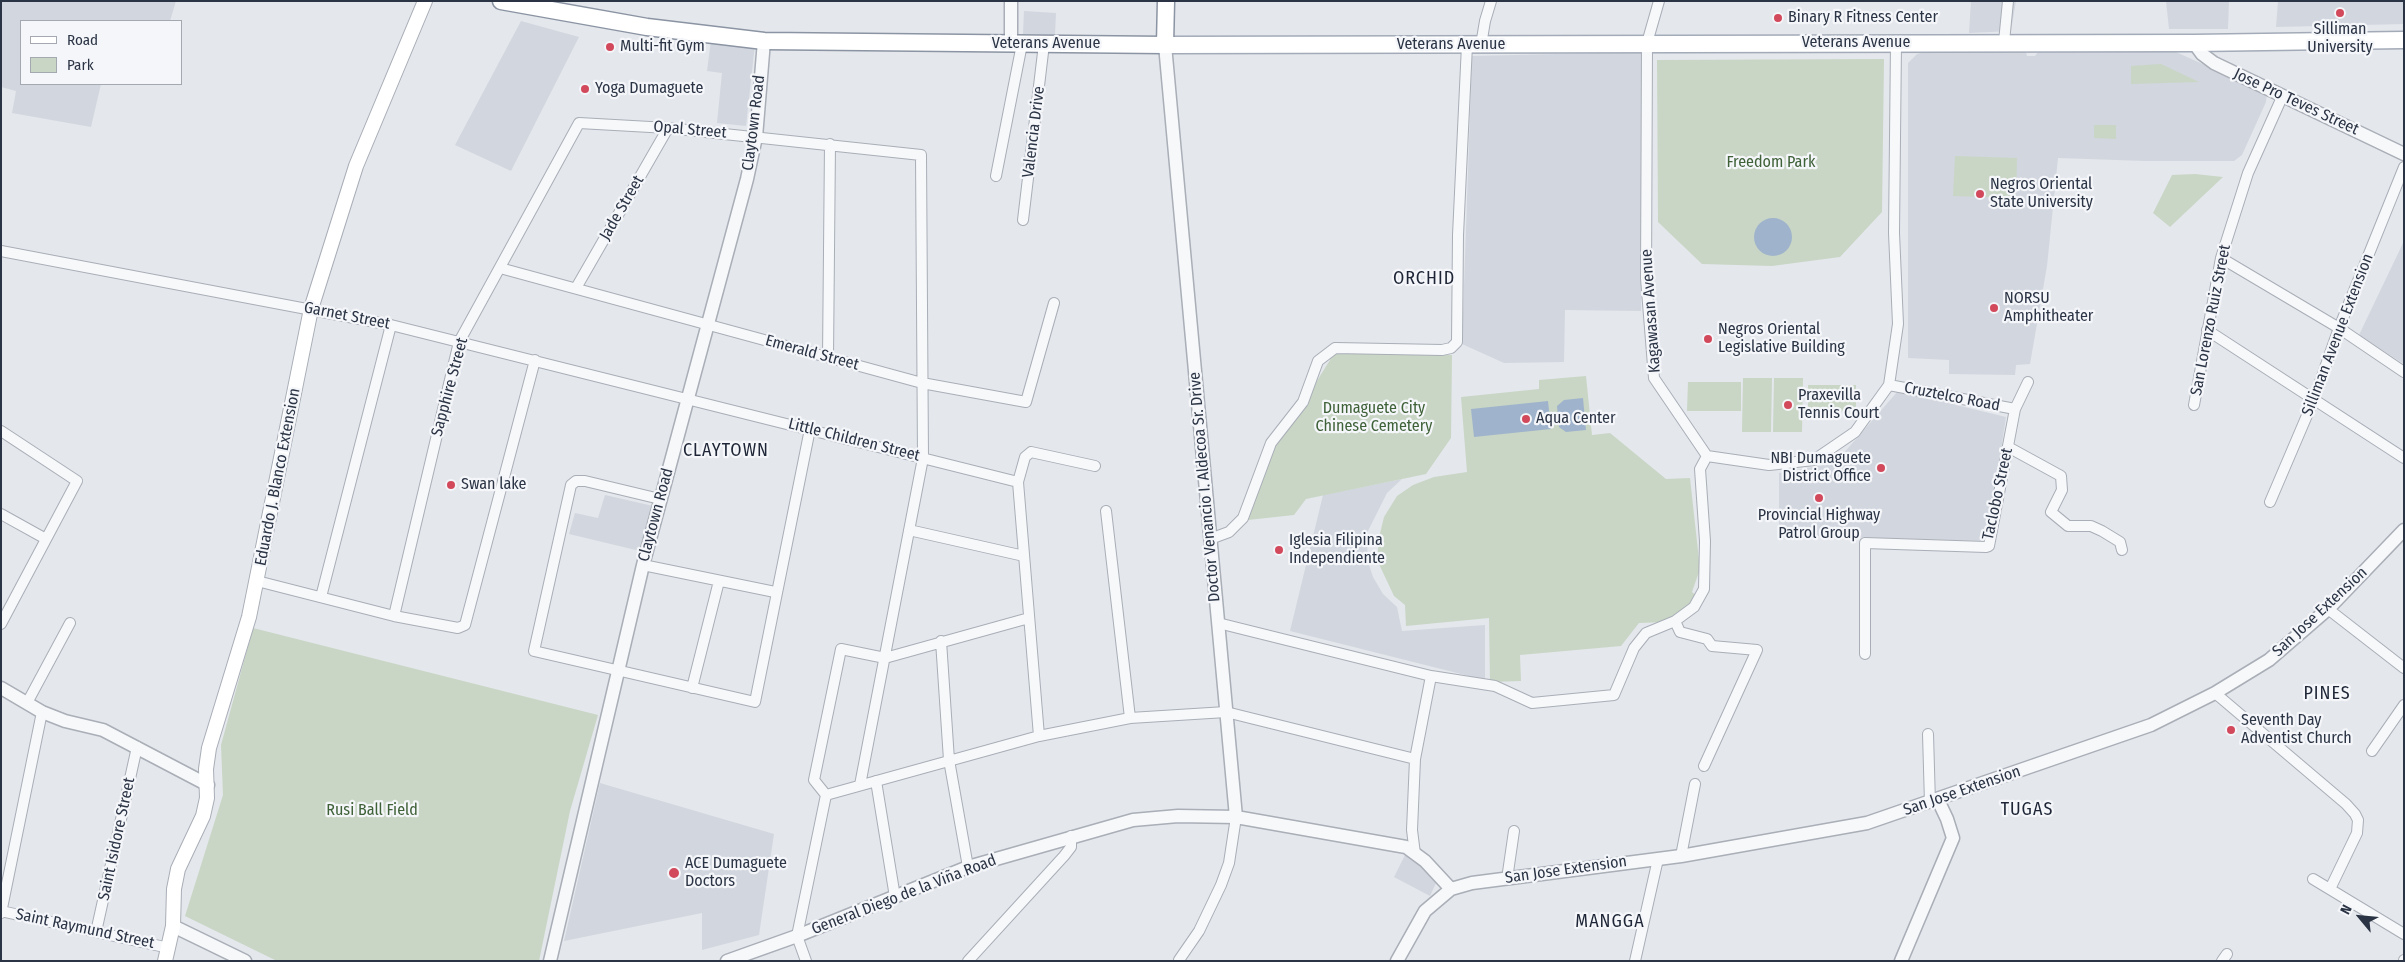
<!DOCTYPE html>
<meta charset="utf-8">
<style>
body{margin:0}
#map{position:relative;width:2405px;height:962px;overflow:hidden;background:#e4e7ec;font-family:"Fira Sans Condensed",sans-serif}
canvas{display:block}
.frame{position:absolute;inset:0;border:2px solid #2b3445;pointer-events:none}
.legend{position:absolute;left:20px;top:20px;width:162px;height:65px;box-sizing:border-box;background:#f4f6f9;border:1px solid #a4a8b1;margin:0;padding:6px 9px;list-style:none;font-size:15px;color:#2b3445}
.legend li{display:flex;align-items:center;gap:10px;height:25px}
.legend b{width:25px;border:1px solid #a4a8b1}
.north{position:absolute;left:2335px;top:892px;width:50px;height:50px;-webkit-text-stroke:4px #f4f6f9;paint-order:stroke;rotate:298deg;font-size:14px;font-weight:700;line-height:20px;text-align:center;color:#2b3445}
.north::after{content:'';display:block;margin:auto;width:18px;height:22px;background:#2b3445;clip-path:polygon(50% 0,100% 100%,50% 72%,0 100%)}
</style>
<div id="map">
<canvas width="2405" height="962"></canvas>
<div class="frame"></div>
<ul class="legend">
<li><b style="height:6px;background:#fff"></b>Road</li>
<li><b style="height:14px;background:#c9d6c5"></b>Park</li>
</ul>
<div class="north">N</div>
</div>
<script>
const ctx = document.querySelector('canvas').getContext('2d');
ctx.lineJoin = 'round';
function fillPath(path, color) {
  ctx.fillStyle = color;
  ctx.fill(path, 'evenodd');
}
function shape(rows) {
  const path = new Path2D();
  for (const r of rows) {
    if (r.length === 3) {
      path.moveTo(r[0] + r[2], r[1]);
      path.arc(r[0], r[1], r[2], 0, 2 * Math.PI);
      continue;
    }
    path.moveTo(r[0], r[1]);
    for (let i = 2; i < r.length; i += 2) path.lineTo(r[i], r[i + 1]);
  }
  return path;
}
function trace(path, color, width, dash) {
  ctx.strokeStyle = color;
  ctx.lineWidth = width;
  ctx.lineCap = dash ? 'butt' : 'round';
  ctx.setLineDash(dash || []);
  ctx.stroke(path);
}
function write(font, color, halo, rows, align = 'center') {
  ctx.font = font + ' "Fira Sans Condensed",sans-serif';
  ctx.lineWidth = 4.5;
  ctx.setLineDash([]);
  ctx.textBaseline = 'middle';
  ctx.strokeStyle = halo;
  ctx.fillStyle = color;
  for (const [text, x, y, turn = 0] of rows) {
    ctx.save();
    ctx.translate(x, y);
    ctx.rotate((+turn || 0) * Math.PI / 180);
    ctx.textAlign = isNaN(turn) ? turn : align;
    if (halo) ctx.strokeText(text, 0, 0);
    ctx.fillText(text, 0, 0);
    ctx.restore();
  }
}
fillPath(shape([
 [1,1,176,1,170,21,21,21,21,84,101,84,91,127,12,113,16,91,1,87],
 [1971,1,2016,1,2011,31,1969,33],
 [2166,1,2229,1,2228,29,2169,29],
 [2278,1,2404,1,2404,24,2276,27],
 [1024,11,1056,13,1055,35,1023,34],
 [521,21,579,37,511,171,455,145],
 [711,40,755,44,746,126,717,123,722,73,707,71],
 [2167,48,2267,93,2266,102,2242,155,2234,161,2145,161,2058,158,2047,266,2030,364,2016,365,2015,375,1949,374,1949,360,1908,358,1908,63,1917,54,1928,51,2026,52,2027,56,2035,56,2038,52],
 [1643,52,1641,311,1565,310,1564,362,1504,363,1462,344,1472,56],
 [2404,241,2404,364,2359,335],
 [1898,391,2006,417,1987,541,1779,535,1779,473,1835,463],
 [1402,479,1387,493,1368,531,1367,559,1373,577,1383,594,1397,607,1402,631,1485,625,1485,680,1290,631,1323,495],
 [605,495,653,506,640,551,569,534,575,513,598,518],
 [600,783,774,834,759,935,702,950,702,913,564,941],
 [1405,855,1429,870,1437,881,1430,896,1394,877]
]), '#d2d6de');
fillPath(shape([
 [1884,59,1882,212,1840,257,1772,266,1702,264,1658,222,1657,60],
 [2160,64,2161,64,2199,82,2131,84,2131,66],
 [2094,125,2116,125,2116,139,2094,138],
 [1955,156,2017,158,2016,198,1953,196],
 [2195,174,2223,177,2170,227,2153,213,2172,175],
 [1335,352,1452,355,1451,438,1426,474,1306,499,1294,515,1248,520,1276,440,1295,416],
 [1586,376,1592,435,1610,433,1666,479,1690,478,1700,569,1692,592,1697,596,1675,621,1670,617,1666,622,1639,623,1621,646,1520,655,1521,681,1490,682,1489,618,1406,626,1405,605,1394,596,1378,562,1378,542,1384,517,1397,496,1413,485,1434,477,1467,472,1461,397,1539,389,1539,380],
 [1743,378,1772,378,1771,432,1742,432],
 [1774,378,1803,378,1802,432,1773,432],
 [1688,382,1741,382,1741,411,1687,411],
 [1808,385,1856,385,1856,411,1808,412],
 [253,628,598,715,570,811,539,961,277,961,185,916,223,795,221,745]
]), '#c9d6c5');
fillPath(shape([
 [1773,237,19],
 [1583,398,1586,430,1566,432,1559,427,1557,406,1564,400],
 [1548,401,1551,429,1474,437,1471,409]
]), '#9fb4cc');
const minor = shape([
 [1659,1,1647,43,1646,278,1654,378,1707,456,1769,465,1814,460,1855,432,1889,385,1898,324,1894,233,1896,43],
 [2004,42,2008,1],
 [1481,45,1485,21,1491,1],
 [996,176,1022,44],
 [1023,220,1044,44],
 [1,251,391,325,1018,482],
 [2221,258,2339,328,2404,372],
 [500,268,922,383,1026,402,1054,303],
 [576,288,668,128],
 [2207,330,2404,458],
 [828,357,830,144],
 [1889,385,2015,409],
 [2194,405,2221,258,2248,173,2283,95],
 [1,431,77,481,1,624],
 [2008,447,2061,476,2062,490,2051,512,2068,526,2091,526,2102,531,2120,542,2122,550],
 [660,499,585,481,576,481,571,485,534,651,755,702,810,429],
 [2270,502,2314,399,2339,328,2404,167],
 [1106,511,1130,718],
 [1,514,46,539],
 [909,530,1024,556],
 [1210,539,1229,532,1243,518,1271,443,1303,402,1318,361,1335,348,1442,350,1451,348,1457,342,1458,235,1467,45],
 [643,565,775,592],
 [257,581,394,616,458,628,465,625,535,360],
 [321,597,391,325],
 [2328,609,2404,668],
 [394,616,459,342,579,123,668,128,921,155,923,458,860,785],
 [1675,621,1680,632,1707,639,1712,646,1757,650,1704,766],
 [1218,623,1431,676,1495,686,1532,703,1614,695,1634,648,1646,633,1675,621,1694,607,1704,589,1705,541,1700,469,1707,456],
 [941,641,949,760,968,867],
 [1865,654,1865,543,1986,547,1989,546,2015,409,2028,382],
 [692,688,719,581],
 [2215,693,2346,804,2355,814,2358,820,2357,833,2330,889],
 [27,703,70,623],
 [1928,734,1930,803],
 [1039,736,1018,482,1025,457,1031,452,1095,466],
 [2372,751,2404,705],
 [876,781,895,897],
 [826,795,1039,736,1130,718,1226,712,1415,759],
 [826,795,814,780,841,649,885,658,1029,618],
 [1415,854,1412,830,1415,759,1431,676],
 [1681,856,1695,784],
 [1507,879,1514,831],
 [2313,879,2404,934],
 [1,911,169,948],
 [1,913,42,712],
 [96,932,137,747],
 [1179,960,1199,931,1221,885,1229,863,1236,817],
 [806,961,797,936,826,795],
 [968,961,1064,856,1071,847,1071,836],
 [1635,961,1658,859],
 [2222,961,2227,954],
 [2404,961,2404,960]
]);
const tertiary = shape([
 [2194,43,2202,54,2214,63,2404,154],
 [1011,44,1011,1],
 [1165,45,1236,817],
 [1,688,42,712,65,721,103,730,208,785],
 [173,926,245,961],
 [550,961,643,565,747,179,756,137,764,41],
 [727,961,797,936,968,867,1133,820,1178,816,1236,817,1406,847,1425,861,1451,889],
 [1397,961,1425,911,1451,889,1472,883,1681,856,1867,823,2151,725,2215,693,2269,660,2328,609,2404,530],
 [1901,961,1953,838,1947,819,1938,800]
]);
const secondary = shape([
 [165,961,173,926,174,889,178,869,203,816,207,798,206,769,209,748,249,617,311,309,356,166,425,1]
]);
const primary = shape([
 [1165,45,2194,43,2404,40]
]);
const trunk = shape([
 [501,1,647,27,764,41,1165,45,1166,1]
]);
trace(minor, '#a9aeb7', 12);
trace(tertiary, '#a9aeb7', 15);
trace(secondary, '#a9aeb7', 16);
trace(primary, '#a3abb8', 19);
trace(trunk, '#8b94a3', 19);
trace(minor, '#f7f8fa', 10);
trace(tertiary, '#f7f8fa', 12);
trace(secondary, '#fff', 14);
trace(primary, '#fff', 16);
trace(trunk, '#fff', 16);
for (const [x, y, r, color] of [
 [2340,13,5,"#d1495b"],
 [1778,18,5,"#d1495b"],
 [610,47,5,"#d1495b"],
 [585,89,5,"#d1495b"],
 [1980,194,5,"#d1495b"],
 [1994,308,5,"#d1495b"],
 [1708,339,5,"#d1495b"],
 [1788,405,5,"#d1495b"],
 [1526,419,5,"#d1495b"],
 [1881,468,5,"#d1495b"],
 [451,485,5,"#d1495b"],
 [1819,498,5,"#d1495b"],
 [1279,550,5,"#d1495b"],
 [2231,730,5,"#d1495b"],
 [674,873,6,"#d1495b"]
]) {
  const dot = new Path2D();
  dot.arc(x, y, r, 0, 2 * Math.PI);
  ctx.fillStyle = color;
  ctx.fill(dot);
  trace(dot, '#f4f6f9', 2);
}
write('16px', '#2b3445', '#f4f6f9', [
 ["Binary R Fitness Center",1788,18],
 ["Silliman",2340,30,"center"],
 ["University",2340,48,"center"],
 ["Multi-fit Gym",620,47],
 ["Yoga Dumaguete",595,89],
 ["Negros Oriental",1990,185],
 ["State University",1990,203],
 ["NORSU",2004,299],
 ["Amphitheater",2004,317],
 ["Negros Oriental",1718,330],
 ["Legislative Building",1718,348],
 ["Praxevilla",1798,396],
 ["Tennis Court",1798,414],
 ["Aqua Center",1536,419],
 ["NBI Dumaguete",1871,459,"right"],
 ["District Office",1871,477,"right"],
 ["Swan lake",461,485],
 ["Provincial Highway",1819,516,"center"],
 ["Patrol Group",1819,534,"center"],
 ["Iglesia Filipina",1289,541],
 ["Independiente",1289,559],
 ["Seventh Day",2241,721],
 ["Adventist Church",2241,739],
 ["ACE Dumaguete",685,864],
 ["Doctors",685,882]
], 'left');
write('16px', '#2b3445', '#f4f6f9', [
 ["Veterans Avenue",1856,43],
 ["Veterans Avenue",1046,44],
 ["Veterans Avenue",1451,45],
 ["Jose Pro Teves Street",2296,102,25],
 ["Claytown Road",754,123,-83],
 ["Opal Street",690,130,5],
 ["Valencia Drive",1034,132,-83],
 ["Jade Street",622,208,-60],
 ["Kagawasan Avenue",1651,311,-94],
 ["Garnet Street",347,316,11],
 ["San Lorenzo Ruiz Street",2211,320,-79],
 ["Silliman Avenue Extension",2338,335,-69],
 ["Emerald Street",812,353,15],
 ["Sapphire Street",450,387,-75],
 ["Cruztelco Road",1952,397,11],
 ["Little Children Street",854,440,14],
 ["Eduardo J. Blanco Extension",278,477,-79],
 ["Doctor Venancio I. Aldecoa Sr. Drive",1205,487,-95],
 ["Taclobo Street",1998,494,-78],
 ["Claytown Road",656,515,-75],
 ["San Jose Extension",2320,612,-43],
 ["San Jose Extension",1962,791,-19],
 ["Saint Isidore Street",117,839,-78],
 ["San Jose Extension",1566,870,-8],
 ["General Diego de la Viña Road",904,895,-21],
 ["Saint Raymund Street",85,929,12]
]);
write('16px', '#3f6138', '#f4f6f9', [
 ["Freedom Park",1771,163],
 ["Dumaguete City",1374,409],
 ["Chinese Cemetery",1374,427],
 ["Rusi Ball Field",372,811]
]);
ctx.letterSpacing = '1px';
write('18px', '#1d2536', '#f4f6f9', [
 ["ORCHID",1424,279],
 ["CLAYTOWN",726,451],
 ["PINES",2327,694],
 ["TUGAS",2027,810],
 ["MANGGA",1610,922]
]);
ctx.letterSpacing = '0px';
</script>
